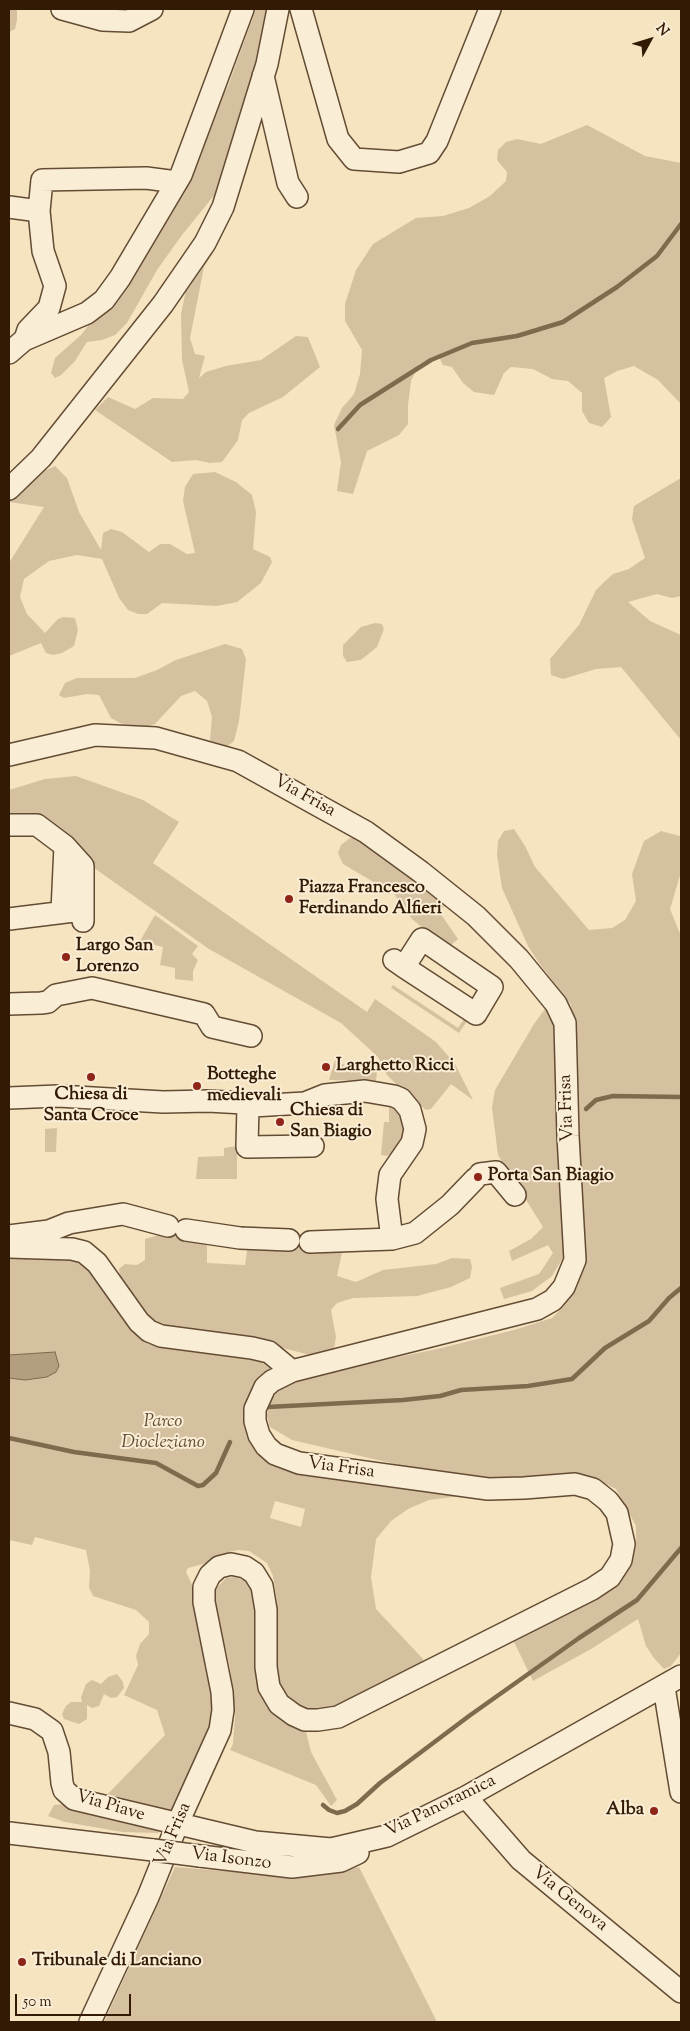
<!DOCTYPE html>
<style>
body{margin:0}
#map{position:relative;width:690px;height:2031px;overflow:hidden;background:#f6e3c0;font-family:"Sorts Mill Goudy",serif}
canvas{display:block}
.frame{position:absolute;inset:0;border:10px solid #321a04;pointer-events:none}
.north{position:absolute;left:625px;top:15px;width:50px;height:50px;-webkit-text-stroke:4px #f9edd6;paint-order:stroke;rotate:51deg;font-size:14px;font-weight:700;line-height:20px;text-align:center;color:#321a04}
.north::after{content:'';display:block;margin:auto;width:18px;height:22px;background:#321a04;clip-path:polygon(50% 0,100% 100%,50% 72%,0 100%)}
.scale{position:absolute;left:15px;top:1994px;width:116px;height:22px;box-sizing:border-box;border:2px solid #321a04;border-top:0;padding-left:6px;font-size:15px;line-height:18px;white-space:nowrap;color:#321a04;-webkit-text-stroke:4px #f9edd6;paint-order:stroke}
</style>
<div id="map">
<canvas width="690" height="2031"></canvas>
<div class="frame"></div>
<div class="north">N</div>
<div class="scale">50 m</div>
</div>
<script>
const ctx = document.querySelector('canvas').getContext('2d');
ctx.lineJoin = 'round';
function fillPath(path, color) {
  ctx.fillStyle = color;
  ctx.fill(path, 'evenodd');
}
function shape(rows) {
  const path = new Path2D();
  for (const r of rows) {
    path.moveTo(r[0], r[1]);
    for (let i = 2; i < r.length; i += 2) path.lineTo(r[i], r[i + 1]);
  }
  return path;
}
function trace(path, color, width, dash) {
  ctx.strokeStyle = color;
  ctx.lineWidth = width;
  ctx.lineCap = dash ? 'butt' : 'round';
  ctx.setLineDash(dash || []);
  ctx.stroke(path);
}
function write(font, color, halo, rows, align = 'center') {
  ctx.font = font + ' "Sorts Mill Goudy",serif';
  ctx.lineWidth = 4;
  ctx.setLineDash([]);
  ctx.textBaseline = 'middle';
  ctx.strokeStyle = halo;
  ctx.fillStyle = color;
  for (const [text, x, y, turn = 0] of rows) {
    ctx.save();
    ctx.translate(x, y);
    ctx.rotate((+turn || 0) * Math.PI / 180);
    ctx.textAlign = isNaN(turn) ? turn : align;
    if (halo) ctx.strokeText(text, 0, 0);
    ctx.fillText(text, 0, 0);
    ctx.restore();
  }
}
fillPath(shape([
 [9,9,17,9,17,20,15,29,9,32],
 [256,9,274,9,227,185,216,193,182,235,157,270,127,323,115,335,102,340,87,342,75,361,61,375,55,378,51,373,55,358,81,335,91,322,214,112,228,86],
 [587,125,645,156,681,163,681,404,658,380,634,366,617,371,604,378,611,417,602,427,589,423,582,411,582,393,568,381,552,379,533,369,511,367,504,373,494,395,474,392,463,383,452,367,443,365,438,355,419,364,411,381,408,405,408,424,399,435,367,451,353,494,337,491,341,462,334,425,342,408,354,394,360,374,362,350,345,321,345,304,356,270,373,244,416,218,443,216,469,208,490,196,506,181,507,172,497,160,498,150,506,142,517,139,541,144],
 [208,253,213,253,204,267,190,338,195,354,205,356,199,378,206,372,226,366,261,360,296,336,308,337,320,367,283,397,249,413,242,420,238,440,222,462,210,463,196,460,172,462,95,410,108,397,135,409,153,398,183,399,189,392,182,360,181,314,187,285],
 [55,466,67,478,79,512,101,550,103,533,111,529,122,532,149,552,160,544,170,544,187,554,195,553,183,501,185,487,193,474,215,472,236,482,252,495,256,512,253,549,270,557,272,562,261,583,237,602,217,606,162,603,147,614,138,614,128,610,119,598,102,559,77,555,49,561,24,579,20,597,27,614,45,633,58,619,63,617,75,618,78,630,74,646,62,653,53,655,46,653,41,643,9,656,9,563,44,507,9,502,9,495,22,481],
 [681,478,681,596,672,598,657,594,628,602,650,621,681,635,681,740,621,667,596,669,563,679,551,675,550,659,579,625,596,590,603,583,613,574,629,569,645,558,632,519,634,506],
 [375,623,382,624,384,629,377,647,361,660,347,662,343,656,343,645,361,627],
 [225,644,242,649,246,659,239,721,234,741,225,748,213,747,210,740,212,717,207,701,195,691,181,696,155,724,143,728,120,723,111,718,99,695,87,694,64,698,59,695,65,683,77,678,135,678,157,670,176,660],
 [76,776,143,800,179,822,153,863,367,1012,375,999,436,1042,455,1064,473,1100,451,1084,431,1109,426,1110,395,1083,387,1075,378,1057,341,1023,209,949,87,863,9,819,9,790,45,779],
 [514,829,525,846,535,867,589,930,612,928,625,920,636,901,632,874,644,841,661,831,680,836,681,840,681,872,670,909,681,936,681,1653,671,1666,664,1669,654,1658,646,1646,638,1619,591,1649,533,1681,514,1642,620,1582,633,1559,636,1545,636,1526,616,1489,606,1484,565,1474,492,1480,442,1475,292,1440,270,1427,267,1416,269,1404,278,1389,306,1376,437,1349,514,1330,552,1318,565,1305,577,1287,584,1263,571,1005,539,963,528,946,502,888,497,855,498,841,504,831],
 [350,838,359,838,447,900,440,913,458,939,450,946,430,934,412,919,394,894,343,864,338,853,341,845],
 [155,915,198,946,192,954,198,960,193,971,193,981,175,979,175,968,160,965,163,947,140,941],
 [416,949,489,988,459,1033,391,988,393,985,458,1028,482,992],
 [550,1002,556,1016,567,1251,552,1276,532,1291,504,1299,500,1288,539,1274,553,1253,548,1245,512,1261,509,1251,531,1239,543,1227,498,1155,492,1107,495,1090,534,1024],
 [335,1060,358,1072,361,1067,377,1072,376,1081,329,1080],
 [389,1099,402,1110,406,1136,398,1149,387,1156,381,1155,384,1122,389,1122],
 [57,1128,56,1152,45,1152,45,1129],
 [237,1146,237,1179,196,1179,198,1157,224,1156,224,1148],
 [166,1233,204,1238,207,1246,207,1263,245,1265,248,1245,343,1248,337,1276,356,1282,383,1270,436,1264,452,1258,470,1259,472,1267,470,1278,451,1287,417,1296,353,1298,337,1303,331,1310,336,1337,334,1349,314,1356,263,1343,172,1329,154,1321,126,1290,120,1277,119,1269,125,1264,137,1265,145,1260,145,1239],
 [55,1255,78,1258,103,1284,131,1329,148,1344,259,1360,272,1370,262,1380,261,1451,458,1488,461,1496,429,1500,408,1509,391,1521,376,1539,371,1577,376,1609,423,1659,423,1666,335,1709,320,1711,305,1709,291,1700,284,1693,275,1671,277,1601,273,1576,267,1563,249,1551,238,1550,229,1552,203,1564,188,1568,186,1572,193,1587,215,1691,214,1719,173,1816,102,1800,165,1735,157,1710,124,1695,138,1665,136,1656,140,1644,149,1634,149,1622,136,1610,93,1596,89,1587,90,1571,86,1550,35,1537,32,1545,9,1540,9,1258],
 [275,1501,305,1509,301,1527,270,1518],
 [234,1577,250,1582,253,1589,259,1630,259,1661,305,1728,311,1752,337,1800,331,1806,316,1785,230,1750,233,1744,235,1716,230,1668,226,1650,222,1642,213,1592,226,1578],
 [117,1674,123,1682,124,1688,117,1697,111,1698,104,1694,99,1706,92,1708,87,1705,87,1719,79,1724,64,1719,62,1714,66,1706,71,1702,82,1702,81,1697,86,1684,92,1680,101,1684,108,1677],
 [65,1804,160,1830,158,1833,122,1832,65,1822,48,1816,54,1805],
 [175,1867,284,1876,338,1872,359,1867,437,2022,104,2022]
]), '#d5c1a0');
const water = shape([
 [55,1352,59,1366,56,1372,47,1377,25,1380,9,1378,9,1355,55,1352]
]);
fillPath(water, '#b39f80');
trace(water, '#7f6a4e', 1);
trace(shape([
 [338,429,360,405,431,360,472,343,517,336,563,322,617,287,657,256,681,224],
 [586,1109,596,1100,613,1096,681,1097],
 [268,1407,403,1400,440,1396,461,1390,528,1386,572,1379,605,1348,649,1321,669,1298,681,1288],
 [9,1438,74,1452,156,1463,198,1486,203,1485,216,1473,230,1442],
 [323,1805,329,1810,337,1813,345,1811,357,1804,380,1783,469,1716,579,1638,637,1600,681,1548]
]), '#7f6a4e', 4.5);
const minor = shape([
 [62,9,102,20,129,21,152,9],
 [301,9,338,139,354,159,399,162,429,153,437,141,490,9],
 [263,76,288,183,297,197],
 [9,207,39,211,43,251,55,286,49,308,28,330,25,339],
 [39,211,42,180,146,178,177,182],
 [9,353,24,340,87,313,104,300,120,278,181,175,243,9],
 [9,489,41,458,163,304,205,243,223,207,267,64,278,9],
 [9,755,95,735,156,738,238,761,366,832,421,872,476,916,519,959,556,1004,565,1023,568,1136,575,1260,564,1287,553,1300,537,1309,292,1371,272,1381,265,1387,255,1409,255,1421,259,1435,266,1446,275,1454,299,1463,488,1489,524,1488,575,1484,593,1489,608,1501,617,1513,624,1544,621,1560,610,1577,592,1589,338,1717,318,1720,305,1720,294,1715,279,1704,269,1687,266,1667,266,1610,262,1586,254,1573,245,1567,231,1564,219,1567,210,1575,204,1587,204,1602,222,1692,223,1710,220,1730,177,1825,148,1897,90,2022],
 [9,825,37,825,65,846,83,866,83,921],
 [62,911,65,846],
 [9,919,82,910],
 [394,960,404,967,470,1010,476,1014,492,987,422,939,404,967],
 [9,1004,41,1003,48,1002,56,995,92,988,204,1014,212,1027,251,1036],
 [9,1098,58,1096,163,1102,208,1101,244,1103,252,1106,305,1103,325,1095,365,1091,394,1096,401,1099,410,1110,415,1129,412,1143,390,1175,387,1199,392,1239],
 [248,1105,247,1147,313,1146],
 [480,1174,496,1172,515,1195],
 [186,1230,240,1238,289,1240],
 [9,1236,49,1231,69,1223,123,1214,168,1226],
 [310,1242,392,1239,415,1233,450,1205,475,1179],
 [9,1247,72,1249,84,1252,97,1263,139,1322,149,1331,161,1336,252,1348,269,1352,292,1371],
 [664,1687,681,1792],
 [9,1713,35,1719,52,1731,59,1752,62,1783,64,1790,74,1799,255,1842,331,1849,387,1836,466,1797,681,1676],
 [466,1797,521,1860,681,1992],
 [9,1833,153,1850],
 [200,1856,292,1867,341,1861,358,1853]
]);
trace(minor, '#634c33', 24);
trace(minor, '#f9edd6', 21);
const minorBridge = shape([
 [153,1850,200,1856]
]);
trace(minorBridge, '#634c33', 24, []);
trace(minorBridge, '#f9edd6', 21);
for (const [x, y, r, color] of [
 [289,899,5,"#8f2418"],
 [66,957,5,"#8f2418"],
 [326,1067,5,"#8f2418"],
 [91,1077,5,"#8f2418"],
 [197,1086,5,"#8f2418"],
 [280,1122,5,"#8f2418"],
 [478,1177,5,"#8f2418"],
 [654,1811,5,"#8f2418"],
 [22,1962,5,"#8f2418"]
]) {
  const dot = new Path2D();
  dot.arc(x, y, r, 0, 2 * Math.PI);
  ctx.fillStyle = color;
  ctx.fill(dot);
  trace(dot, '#f9edd6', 2);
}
write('18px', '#321a04', '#f9edd6', [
 ["Via Frisa",304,797,29],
 ["Via Frisa",568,1108,-92],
 ["Via Frisa",341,1469,8],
 ["Via Piave",110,1807,16],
 ["Via Panoramica",441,1807,-26],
 ["Via Frisa",174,1835,-67],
 ["Via Isonzo",231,1860,7],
 ["Via Genova",569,1900,39]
]);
write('bold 18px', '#321a04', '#f9edd6', [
 ["Piazza Francesco",299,889],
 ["Ferdinando Alfieri",299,910],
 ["Largo San",76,947],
 ["Lorenzo",76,968],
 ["Larghetto Ricci",336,1067],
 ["Botteghe",207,1076],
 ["medievali",207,1097],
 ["Chiesa di",91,1096,"center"],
 ["Santa Croce",91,1117,"center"],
 ["Chiesa di",290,1112],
 ["San Biagio",290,1133],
 ["Porta San Biagio",488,1177],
 ["Alba",644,1811,"right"],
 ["Tribunale di Lanciano",32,1962]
], 'left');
write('italic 18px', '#634c33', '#f9edd6', [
 ["Parco",163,1423],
 ["Diocleziano",163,1444]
]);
</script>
